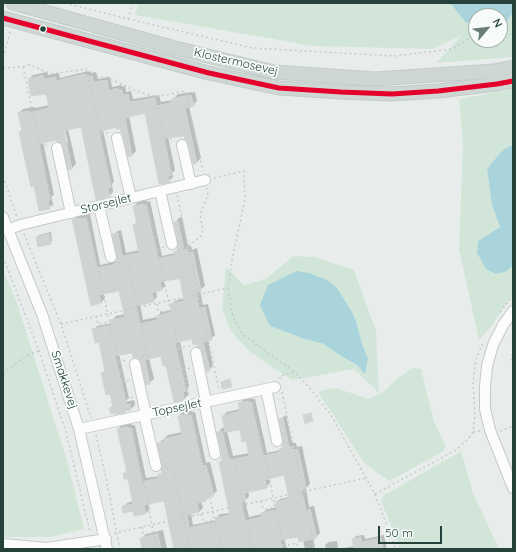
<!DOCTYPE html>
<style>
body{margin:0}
#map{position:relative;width:516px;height:552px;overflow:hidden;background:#e8edeb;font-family:Quicksand,sans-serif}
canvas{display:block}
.frame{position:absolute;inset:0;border:4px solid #24423a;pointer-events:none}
.north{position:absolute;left:468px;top:8px;width:40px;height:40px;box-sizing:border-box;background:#f7fbf9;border:1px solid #a3b1ad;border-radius:50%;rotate:62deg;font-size:11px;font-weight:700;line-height:16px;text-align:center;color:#24423a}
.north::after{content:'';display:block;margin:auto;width:14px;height:18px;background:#697e78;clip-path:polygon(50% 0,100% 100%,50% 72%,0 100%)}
.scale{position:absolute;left:378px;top:526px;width:64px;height:18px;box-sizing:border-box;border:2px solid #24423a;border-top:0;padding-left:5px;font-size:12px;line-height:14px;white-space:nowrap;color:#24423a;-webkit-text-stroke:3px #f7fbf9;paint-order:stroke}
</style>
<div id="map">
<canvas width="516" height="552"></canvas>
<div class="frame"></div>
<div class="north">N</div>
<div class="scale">50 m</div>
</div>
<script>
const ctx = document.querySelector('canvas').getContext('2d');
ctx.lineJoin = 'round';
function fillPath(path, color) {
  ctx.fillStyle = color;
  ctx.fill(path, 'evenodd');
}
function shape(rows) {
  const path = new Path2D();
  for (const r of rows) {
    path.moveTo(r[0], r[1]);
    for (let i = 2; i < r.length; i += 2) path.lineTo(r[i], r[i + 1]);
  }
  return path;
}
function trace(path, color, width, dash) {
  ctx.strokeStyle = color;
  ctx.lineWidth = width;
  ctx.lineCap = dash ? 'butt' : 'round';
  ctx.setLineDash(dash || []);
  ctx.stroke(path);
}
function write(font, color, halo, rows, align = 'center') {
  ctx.font = font + ' Quicksand,sans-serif';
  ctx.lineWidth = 3.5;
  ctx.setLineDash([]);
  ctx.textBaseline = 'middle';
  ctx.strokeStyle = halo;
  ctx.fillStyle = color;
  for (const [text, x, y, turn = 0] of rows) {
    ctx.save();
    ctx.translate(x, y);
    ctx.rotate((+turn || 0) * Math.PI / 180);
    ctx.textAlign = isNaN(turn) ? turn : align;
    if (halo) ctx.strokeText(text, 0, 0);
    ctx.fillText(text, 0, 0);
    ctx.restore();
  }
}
fillPath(shape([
 [139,3,450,3,466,23,476,21,476,40,500,40,500,21,503,22,511,17,513,13,513,57,436,63,462,35,433,49,313,46,135,15],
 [513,89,513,145,506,148,500,153,487,169,492,205,500,227,478,241,477,253,486,269,507,271,513,265,513,296,504,306,491,327,479,340,459,249,463,145,459,99],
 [293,256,314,257,354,270,376,331,379,393,354,369,292,380,249,351,231,331,222,308,226,267,244,285,266,279],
 [337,288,352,312,356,321,363,347,368,358,365,373,357,365,341,356,324,344,302,338,270,326],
 [3,270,17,303,68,464,84,529,51,537,3,537],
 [413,368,421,369,434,422,446,446,442,452,389,481,364,463,318,392,323,390,336,388,369,399,383,392,399,377],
 [461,451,473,493,499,549,400,549,381,501,383,496]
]), '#d1e6d8');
fillPath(shape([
 [450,3,513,3,513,13,507,21,503,22,500,21,500,16,476,16,476,21,466,23],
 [513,145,513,265,507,271,496,274,486,269,477,253,478,241,500,227,492,205,487,169,500,153,506,148],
 [296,271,309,273,327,280,337,288,352,312,356,321,363,347,368,358,365,374,357,365,341,356,324,344,302,338,270,326,260,305,268,285]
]), '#a9d4db');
fillPath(shape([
 [88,71,88,72,91,71,91,73,96,72,98,79,110,77,112,87,122,85,122,87,125,86,126,92,131,91,133,99,159,95,161,102,172,100,178,94,195,92,197,101,193,105,189,106,201,158,197,162,194,162,185,134,168,137,175,170,172,173,173,177,169,181,146,112,129,116,136,151,132,155,129,156,121,128,117,126,103,130,114,182,112,184,113,192,109,196,82,126,68,129,76,164,72,168,64,146,60,140,56,139,43,142,54,195,51,197,53,204,49,208,35,185,20,132,23,130,19,113,23,109,33,107,36,108,49,105,47,93,29,79,33,75,47,72,48,75,59,73,60,78],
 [64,126,68,143,65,140,62,127],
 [147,200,147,202,150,201,162,256,175,253,179,248,179,243,175,222,179,218,182,217,188,246,191,246,192,250,197,248,205,286,200,290,203,305,208,304,215,335,211,339,208,340,213,366,209,370,203,351,193,338,180,341,189,386,187,388,188,395,184,399,175,401,167,365,162,355,149,358,154,379,149,383,142,362,133,352,119,354,129,398,125,402,134,400,135,405,131,409,124,412,110,408,113,405,111,393,102,373,106,370,100,341,93,330,97,326,112,323,112,320,116,316,125,314,120,290,103,293,105,298,101,303,74,220,78,216,90,214,100,265,118,261,113,235,118,231,121,230,126,253,139,250,134,225,137,222,134,206,138,202],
 [180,278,185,298,175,301,171,305,172,310,161,312,157,317,143,320,140,304,153,301,157,297,156,291,161,290,165,286,164,281],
 [51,232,52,241,50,243,37,237,39,235],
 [252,398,252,399,255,399,267,453,280,450,284,446,284,440,280,419,286,415,292,443,296,443,297,447,302,446,310,484,306,488,309,507,314,506,320,533,316,537,313,538,315,549,305,549,303,540,298,535,284,538,287,549,175,549,165,500,148,503,150,509,146,513,123,507,127,503,134,501,129,477,124,473,127,470,118,429,122,425,131,423,132,425,135,425,146,478,160,476,162,472,163,465,158,444,168,435,182,432,179,416,183,412,192,411,192,412,195,412,206,463,210,462,217,491,206,500,201,501,203,508,199,512,191,513,193,525,217,520,216,518,220,514,230,513,220,462,223,459,218,432,222,428,225,428,223,416,227,412,240,409,239,404,243,400],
 [240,429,247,440,250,453,233,456,227,431],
 [285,474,290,497,280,499,276,502,277,507,266,510,262,514,249,517,245,501,249,496,248,491,266,487,270,483,269,478],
 [163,530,167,549,143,549,141,539,146,534],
 [364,535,365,539,384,535,387,549,338,549,354,546,353,540,356,536],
 [337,541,338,549,326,549,325,545,329,542]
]), '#0003');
const building = shape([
 [84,74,84,75,87,75,87,77,92,76,94,82,107,80,109,91,118,88,119,90,122,90,123,95,128,94,130,102,155,98,157,106,170,103,170,100,173,100,173,98,191,95,194,106,185,108,197,163,193,164,188,144,185,140,184,136,164,138,171,175,168,176,170,182,159,184,145,113,125,118,132,156,128,157,123,137,120,129,116,129,116,127,99,132,111,187,108,188,110,196,96,200,81,127,64,131,72,169,68,170,63,147,59,141,56,142,56,140,39,144,50,200,48,200,50,209,39,211,34,186,31,187,23,151,19,132,22,131,18,113,28,111,32,112,49,108,46,94,31,96,28,79,43,75,44,79,56,77,56,81,84,74],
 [143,204,143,205,146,205,158,259,175,255,174,251,177,251,178,243,174,222,178,221,184,250,187,249,188,253,193,252,201,291,196,292,199,308,205,307,212,340,203,342,210,371,206,372,202,351,197,347,197,344,193,345,192,339,175,343,186,391,183,392,184,400,174,402,166,366,163,366,161,356,145,360,150,384,146,385,141,363,137,357,133,358,132,353,115,356,126,403,123,404,123,405,130,404,131,410,124,411,125,413,111,414,109,408,113,407,110,394,106,395,101,373,105,372,99,342,95,343,92,329,112,325,110,320,125,317,119,291,99,295,101,303,91,306,72,219,86,218,97,268,114,265,114,264,117,263,117,256,112,234,118,233,122,256,139,253,133,225,137,224,133,206,143,204],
 [175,279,180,279,184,301,170,304,172,312,156,316,157,320,140,324,136,306,154,302,152,293,162,290,160,282,175,279],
 [49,234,51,244,38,247,36,237,49,234],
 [230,379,232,387,222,389,221,382,230,379],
 [248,401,249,403,251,402,263,456,280,452,279,449,282,448,283,440,279,419,283,418,289,447,292,447,293,450,298,449,306,488,301,490,306,510,310,509,317,538,299,542,298,537,280,540,282,549,174,549,164,501,144,505,146,514,134,516,133,511,123,513,122,506,133,504,128,479,124,479,123,473,127,472,117,429,128,427,128,429,131,428,142,482,159,478,158,474,162,474,161,470,162,465,157,443,164,442,163,439,182,435,178,416,188,414,188,416,191,415,202,466,206,465,214,496,206,498,206,501,197,503,199,512,187,515,189,528,216,522,215,518,230,515,219,462,222,461,221,453,217,432,222,431,229,460,249,456,246,441,242,442,240,430,225,432,222,416,240,411,238,403,248,401],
 [284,475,289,499,275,502,277,510,261,513,262,517,245,521,241,502,246,501,244,493,267,488,265,480,284,475],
 [311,413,313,421,305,424,303,415,311,413],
 [158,534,161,549,142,549,140,538,158,534],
 [361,537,362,542,381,538,383,549,354,549,352,539,361,537]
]);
fillPath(building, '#cfd4d2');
trace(building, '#d1d6d4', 1);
const minor = shape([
 [117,138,131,198],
 [182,145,191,184],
 [57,148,71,213],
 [160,191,172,244],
 [99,206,111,257],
 [3,217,42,314,79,429,107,549],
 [8,230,20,225,205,180],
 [513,311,503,325,493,345,487,366,485,387,485,409,490,430,513,488],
 [196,353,206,402],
 [135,364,146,415],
 [266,389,277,441],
 [204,402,215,454],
 [144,415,156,466],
 [79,429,275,387],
 [3,544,47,548,106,539]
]);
const major = shape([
 [13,3,175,48,274,72,375,79,494,71,513,67],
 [3,18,209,73,279,88,341,92,392,94,438,91,497,84,513,81]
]);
trace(minor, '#c5cac8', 12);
trace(major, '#c3ccc9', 15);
trace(shape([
 [65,3,128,19,253,48,394,56,452,49,476,34],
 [128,19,132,3],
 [500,31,513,35],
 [3,58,10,32],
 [23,67,53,207],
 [3,68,22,67,30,65,51,74,86,69,88,75,106,77,136,91,156,97,185,91,203,171],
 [88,75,113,192],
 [156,97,173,178],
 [101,134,111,132],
 [165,140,175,138],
 [40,146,48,145],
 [3,176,17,217],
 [214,178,244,171,245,199,232,260,228,288,233,317,242,334,295,372,314,393,332,417,375,494,396,549],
 [177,195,219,389],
 [147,202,189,396],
 [87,217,128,409],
 [24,234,61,324,91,418],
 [181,243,184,249,189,247],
 [188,246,201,236,203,230,200,215,208,195,207,188],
 [157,249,164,247],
 [3,257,39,351,66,432,90,532],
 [118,263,128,261,147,356,141,357],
 [98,267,106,265],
 [157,304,158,312,170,311],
 [500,312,513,296],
 [96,316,98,324,110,322],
 [61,324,228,288],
 [178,348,190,346],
 [513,355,511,356,513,365],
 [118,362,126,360],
 [183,370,191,368],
 [3,373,26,356,38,351],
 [280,379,280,376,295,372],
 [122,382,130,380],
 [282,392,315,549],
 [126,399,134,397],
 [253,402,284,549],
 [128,408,135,406],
 [192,414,221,549],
 [132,428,157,549],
 [500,431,513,426],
 [473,432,481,431],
 [96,435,106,478,120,549],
 [225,454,227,454,234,460,252,549],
 [164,466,166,466,167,469,171,471,173,470,190,549],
 [375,494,456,450,469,438,473,432,475,415,473,383,476,359,483,343],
 [261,501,263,508,267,509,275,507],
 [201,514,204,522,214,520],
 [142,527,143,535,154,533],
 [114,533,366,478],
 [283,546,297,543,298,549]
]), '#c3ccca', 1.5, [2, 3]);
trace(minor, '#fcfcfc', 10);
trace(major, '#cfd7d5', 13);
trace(shape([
 [3,18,209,73,279,88,341,92,392,94,438,91,497,84,513,81]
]), '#e4002b', 5);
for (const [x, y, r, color] of [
 [43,29,3.5,"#24423a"]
]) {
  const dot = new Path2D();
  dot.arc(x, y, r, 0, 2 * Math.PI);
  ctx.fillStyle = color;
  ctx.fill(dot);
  trace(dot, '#f7fbf9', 1.5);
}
write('12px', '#24423a', '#f7fbf9', [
 ["Klostermosevej",236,62,13],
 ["Storsejlet",106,204,-14],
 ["Smakkevej",64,380,72],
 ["Topsejlet",177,408,-12]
]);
</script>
